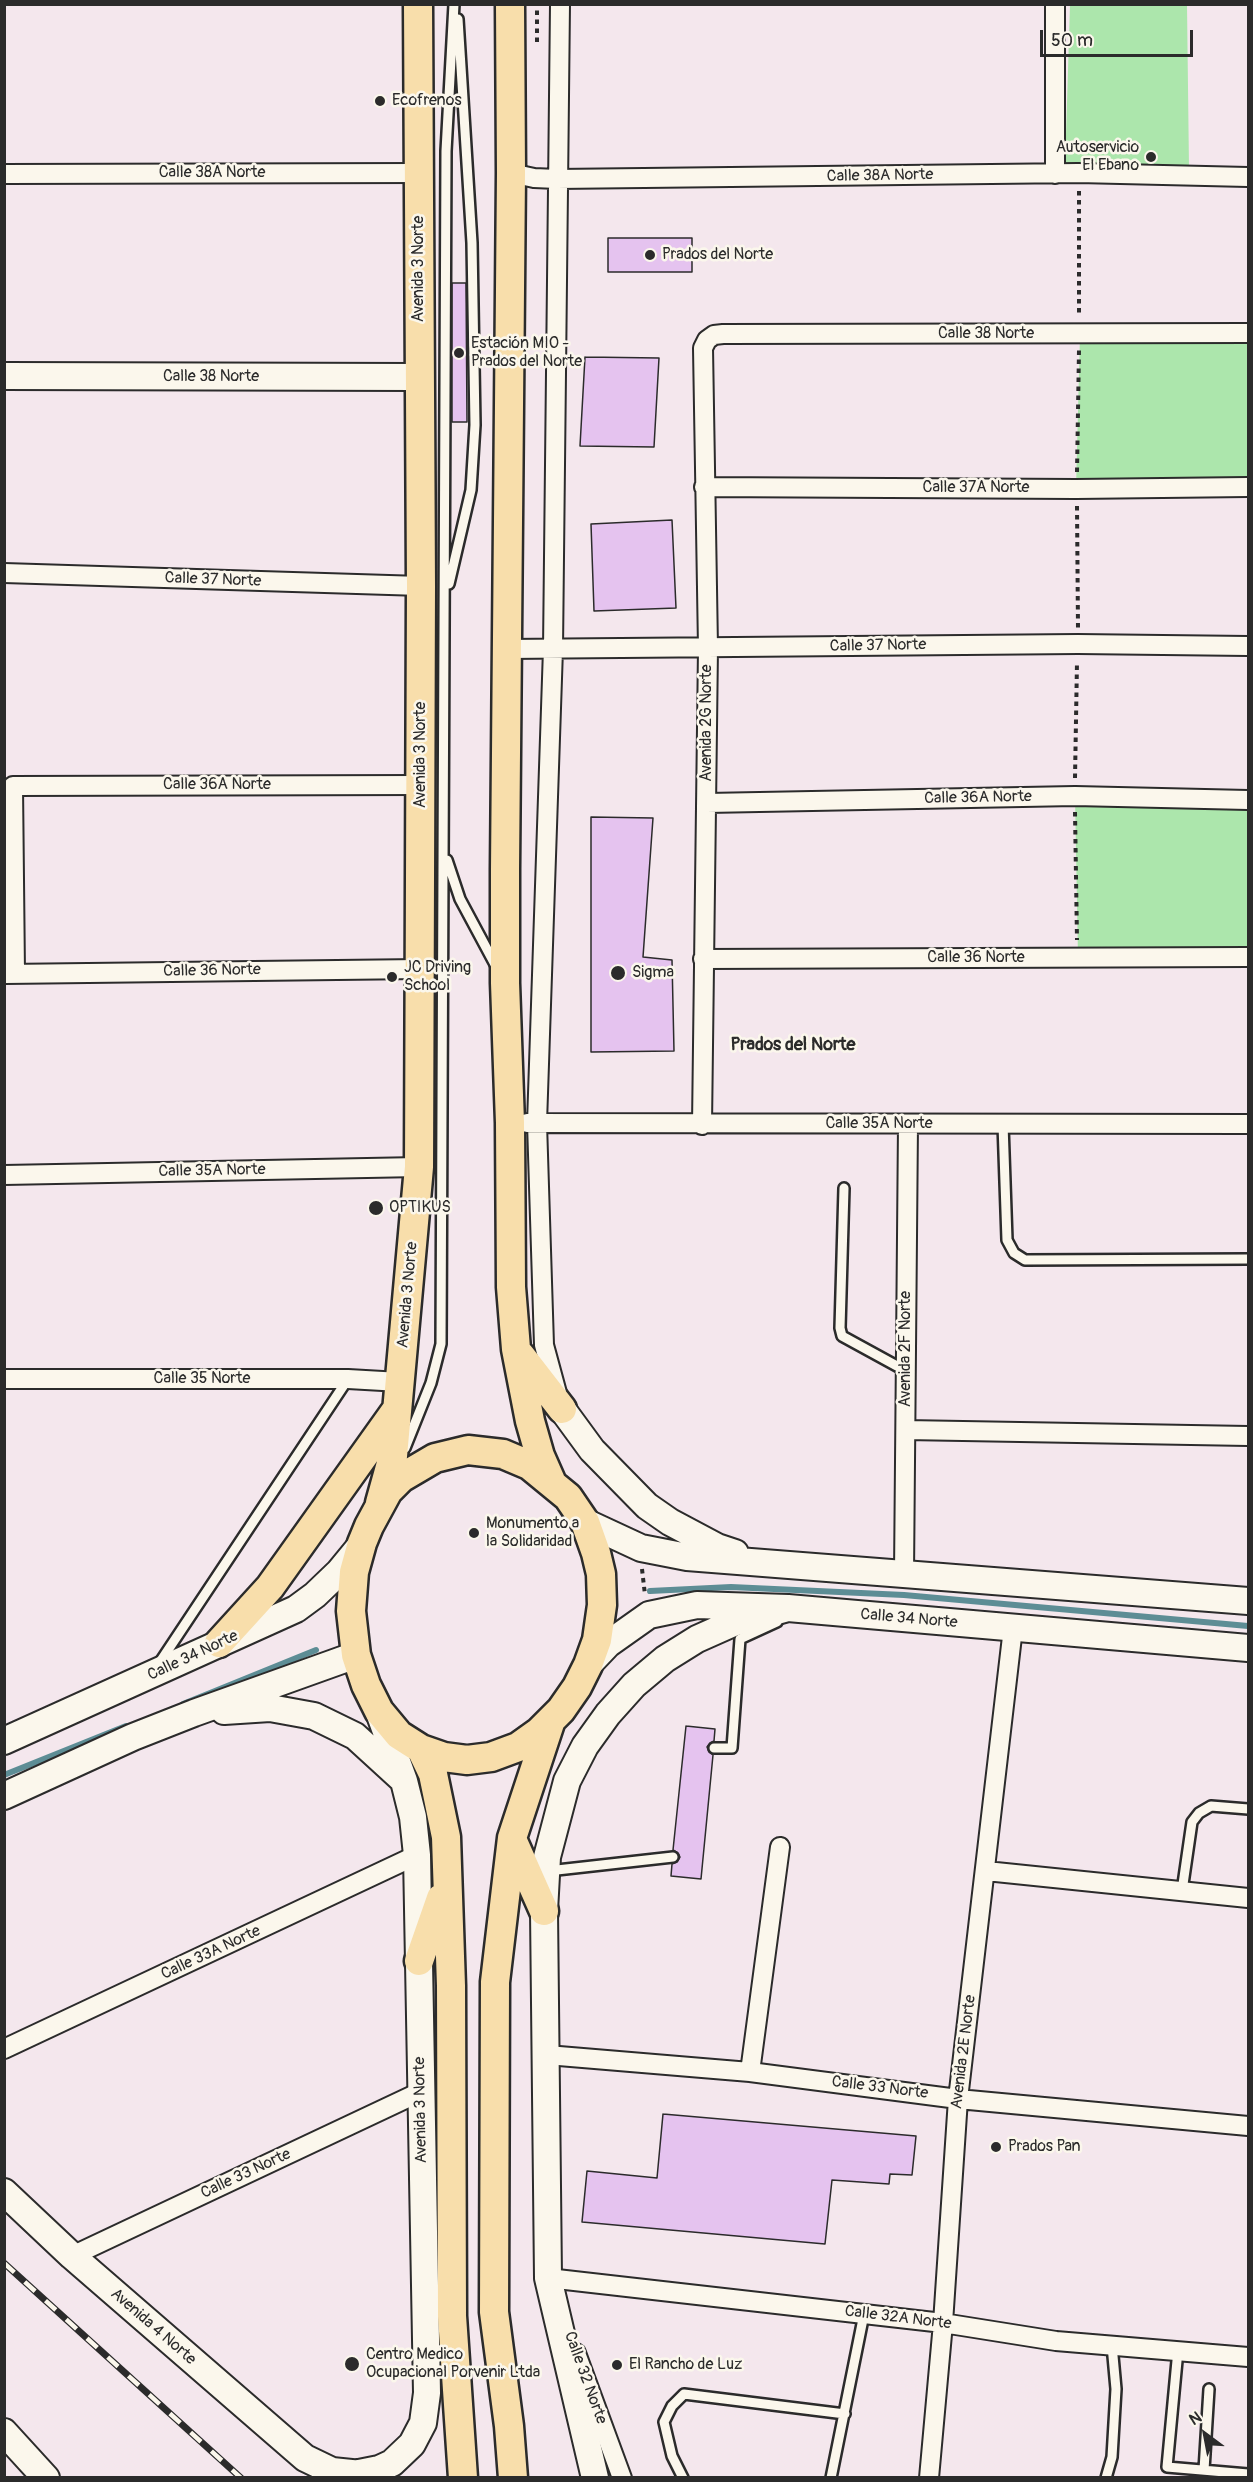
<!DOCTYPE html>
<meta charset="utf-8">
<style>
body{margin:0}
#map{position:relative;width:1253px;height:2482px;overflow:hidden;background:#f4e7ed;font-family:Pangolin,sans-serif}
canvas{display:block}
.frame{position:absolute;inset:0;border:6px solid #2b2b2b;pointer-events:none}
.north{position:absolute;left:1175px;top:2404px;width:60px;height:60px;-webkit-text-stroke:4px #fbf7ec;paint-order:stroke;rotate:328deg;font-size:16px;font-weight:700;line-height:24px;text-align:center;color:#2b2b2b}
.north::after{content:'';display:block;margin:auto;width:21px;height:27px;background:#2b2b2b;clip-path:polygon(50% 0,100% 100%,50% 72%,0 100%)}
.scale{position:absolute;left:1040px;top:30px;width:153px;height:27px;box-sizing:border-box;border:3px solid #2b2b2b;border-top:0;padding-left:8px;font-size:18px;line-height:21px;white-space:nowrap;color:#2b2b2b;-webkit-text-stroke:4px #fbf7ec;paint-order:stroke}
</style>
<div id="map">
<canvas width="1253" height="2482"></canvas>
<div class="frame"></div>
<div class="north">N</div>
<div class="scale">50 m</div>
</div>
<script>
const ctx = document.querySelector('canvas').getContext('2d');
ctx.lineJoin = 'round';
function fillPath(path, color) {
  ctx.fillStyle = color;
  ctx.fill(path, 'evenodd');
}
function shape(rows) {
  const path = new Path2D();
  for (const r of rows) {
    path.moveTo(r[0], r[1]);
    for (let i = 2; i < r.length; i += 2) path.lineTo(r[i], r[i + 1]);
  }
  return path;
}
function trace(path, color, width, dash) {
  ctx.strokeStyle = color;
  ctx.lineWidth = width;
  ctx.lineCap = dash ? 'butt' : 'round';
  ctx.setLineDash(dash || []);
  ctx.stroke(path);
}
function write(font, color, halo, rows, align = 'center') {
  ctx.font = font + ' Pangolin,sans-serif';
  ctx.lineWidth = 5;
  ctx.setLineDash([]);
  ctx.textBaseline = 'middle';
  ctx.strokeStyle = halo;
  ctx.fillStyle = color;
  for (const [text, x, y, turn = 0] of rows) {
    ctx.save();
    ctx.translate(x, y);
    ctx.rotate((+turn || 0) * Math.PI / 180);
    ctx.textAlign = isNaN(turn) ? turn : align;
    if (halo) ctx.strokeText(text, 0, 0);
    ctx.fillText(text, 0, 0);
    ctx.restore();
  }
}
fillPath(shape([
 [1070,5,1187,5,1189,169,1065,168],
 [1248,333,1248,487,1076,489,1080,334],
 [1075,796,1248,800,1248,957,1078,958]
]), '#ace6ac');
trace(shape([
 [650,1591,731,1587,904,1595,1248,1626],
 [183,1704,316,1650],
 [4,1775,126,1726]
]), '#5d8d95', 6);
const building = shape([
 [608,238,692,238,692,272,608,272,608,238],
 [452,283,466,283,467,422,452,422,452,283],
 [585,357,659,358,654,447,580,446,585,357],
 [672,520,676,608,594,611,591,524,672,520],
 [591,817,653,818,643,957,672,960,674,1051,591,1052,591,817],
 [686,1726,715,1729,714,1741,710,1743,707,1747,709,1752,713,1755,701,1879,671,1876,672,1864,677,1862,680,1857,678,1853,673,1850,686,1726],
 [663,2114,916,2136,912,2175,890,2174,889,2184,832,2180,825,2244,582,2222,587,2171,657,2178,663,2114]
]);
fillPath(building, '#e5c3ef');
trace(building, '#2b2b2b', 1.5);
const lane = shape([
 [449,584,471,490,475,425,472,243,458,19],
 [447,860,460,899,497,968],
 [1003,1124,1007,1240,1014,1253,1025,1260,1248,1259],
 [844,1188,840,1328,842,1336,906,1371],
 [405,1448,431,1383,441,1344,446,151,454,4],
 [158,1665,348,1379],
 [714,1748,732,1748,740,1639,777,1622],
 [548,1871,673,1857],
 [1182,1891,1192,1822,1199,1813,1211,1806,1248,1809],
 [1178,2350,1167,2467,1248,2474],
 [1204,2470,1209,2389],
 [683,2478,672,2456,664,2422,672,2406,684,2394,845,2414],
 [831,2478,864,2314],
 [1106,2478,1112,2457,1116,2389,1112,2345]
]);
const street = shape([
 [1055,4,1055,174],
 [511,173,534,178,557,179,1078,173,1248,177],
 [4,174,419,173],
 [704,487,1076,489,1248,487],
 [4,573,421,586],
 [507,649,1078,644,1248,646],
 [707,803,1075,796,1248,800],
 [703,959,1248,957],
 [15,973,13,786,421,785],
 [5,974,420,969],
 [527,1123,1248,1124],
 [702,1125,708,648,703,348,707,340,714,335,723,334,1248,333],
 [4,1175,419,1167],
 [4,1379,348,1379,400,1382],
 [557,1393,544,1345,537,1123,553,649,560,4],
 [906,1430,1248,1436],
 [904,1574,908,1124],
 [986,1871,1248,1898],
 [4,2049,417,1855],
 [547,2055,750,2072,958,2099,1248,2126],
 [750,2072,780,1847],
 [72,2256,420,2092],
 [552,2287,548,2278,943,2323,1056,2341,1248,2357],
 [576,2353,622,2478],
 [929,2478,943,2323,958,2099,1013,1628]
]);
const secondary = shape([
 [4,376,418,377],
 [562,1409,592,1450,647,1506,670,1522,717,1547,735,1553],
 [585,1522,641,1548,687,1557,1248,1601],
 [588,1665,608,1644,649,1615,697,1605,788,1608,1248,1648],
 [224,1711,270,1708,314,1716,355,1736,402,1779],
 [4,1741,296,1609,315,1595,339,1572,362,1544],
 [4,1796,133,1737,194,1713,356,1655],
 [4,2192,72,2256,305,2458,332,2471,371,2475],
 [4,2432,46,2478],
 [354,2474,379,2469,392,2463,412,2444,423,2423,427,2393,417,1855,413,1817,404,1781,380,1715],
 [595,2478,548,2278,544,1911,547,1857,567,1781,585,1746,608,1714,634,1685,665,1659,697,1639,733,1623,788,1608]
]);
const primary = shape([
 [510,4,511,173,505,868,505,983,510,1123,511,1287,516,1349,530,1421,540,1456,551,1481],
 [521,1356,562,1409],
 [468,1450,503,1454,529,1465,568,1497,585,1522,596,1553,601,1574,602,1605,597,1640,588,1665,577,1687,561,1710,539,1732,518,1747,491,1757,467,1760,444,1757,421,1749,399,1735,379,1711,366,1685,356,1655,351,1611,354,1572,362,1543,369,1526,388,1491,401,1478,435,1458,468,1450],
 [380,1503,393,1456,419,1167,421,586,418,4],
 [219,1643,270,1587,397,1409],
 [421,1749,433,1774,446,1837,451,1986,452,2316,463,2478],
 [512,1839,544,1911],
 [419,1961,441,1898],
 [513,2478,509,2426,494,2312,495,1982,512,1838,551,1720]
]);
trace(lane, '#2b2b2b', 14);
trace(street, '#2b2b2b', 22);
trace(secondary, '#2b2b2b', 30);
trace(primary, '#2b2b2b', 33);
trace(shape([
 [537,42,537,4],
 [1079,191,1079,316],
 [1077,472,1079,350],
 [1077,506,1078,628],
 [1075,778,1077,662],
 [1075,812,1077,940],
 [642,1569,645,1595]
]), '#2b2b2b', 4, [4.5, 4.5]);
trace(lane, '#fbf7ec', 9);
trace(street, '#fbf7ec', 18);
trace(secondary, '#fbf7ec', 26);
trace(primary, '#f8deab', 28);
const rail = shape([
 [4,2263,241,2478]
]);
trace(rail, '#2b2b2b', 7);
trace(rail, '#fbf7ec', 4.5, [14]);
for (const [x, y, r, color] of [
 [380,101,6,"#2b2b2b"],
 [1151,157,6,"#2b2b2b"],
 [650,255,6,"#2b2b2b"],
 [459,353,6,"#2b2b2b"],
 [618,973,8,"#2b2b2b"],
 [392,977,6,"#2b2b2b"],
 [376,1208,8,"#2b2b2b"],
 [474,1533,6,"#2b2b2b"],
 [996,2147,6,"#2b2b2b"],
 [352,2364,8,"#2b2b2b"],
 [617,2365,6,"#2b2b2b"]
]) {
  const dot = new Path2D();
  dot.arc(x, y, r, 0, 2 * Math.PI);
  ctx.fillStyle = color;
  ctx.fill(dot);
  trace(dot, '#fbf7ec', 2);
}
write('16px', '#2b2b2b', '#fbf7ec', [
 ["Ecofrenos",392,101],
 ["Autoservicio",1139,148,"right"],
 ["El Ebano",1139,166,"right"],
 ["Prados del Norte",662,255],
 ["Estación MIO -",471,344],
 ["Prados del Norte",471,362],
 ["JC Driving",404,968],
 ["School",404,986],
 ["Sigma",632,973],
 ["OPTIKUS",389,1208],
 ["Monumento a",486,1524],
 ["la Solidaridad",486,1542],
 ["Prados Pan",1008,2147],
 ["Centro Medico",366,2355],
 ["Ocupacional Porvenir Ltda",366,2373],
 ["El Rancho de Luz",629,2365]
], 'left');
write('16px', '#2b2b2b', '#fbf7ec', [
 ["Calle 38A Norte",212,173],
 ["Calle 38A Norte",880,176,-1],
 ["Avenida 3 Norte",419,269,-90],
 ["Calle 38 Norte",986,334],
 ["Calle 38 Norte",211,377],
 ["Calle 37A Norte",976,488],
 ["Calle 37 Norte",213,580,2],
 ["Calle 37 Norte",878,646,-1],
 ["Avenida 2G Norte",707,723,-90],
 ["Avenida 3 Norte",421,755,-90],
 ["Calle 36A Norte",217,785],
 ["Calle 36A Norte",978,798,-1],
 ["Calle 36 Norte",976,958],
 ["Calle 36 Norte",212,971,-1],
 ["Calle 35A Norte",879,1124],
 ["Calle 35A Norte",212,1171,-1],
 ["Avenida 3 Norte",408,1295,-85],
 ["Avenida 2F Norte",906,1349,-90],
 ["Calle 35 Norte",202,1379],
 ["Calle 34 Norte",909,1619,5],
 ["Calle 34 Norte",193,1656,-25],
 ["Calle 33A Norte",211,1953,-25],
 ["Avenida 2E Norte",964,2052,-83],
 ["Calle 33 Norte",880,2088,7],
 ["Avenida 3 Norte",421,2110,-91],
 ["Calle 33 Norte",246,2174,-25],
 ["Calle 32A Norte",898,2318,7],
 ["Avenida 4 Norte",153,2327,41],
 ["Calle 32 Norte",585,2378,70]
]);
write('bold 18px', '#2b2b2b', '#fbf7ec', [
 ["Prados del Norte",793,1045]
]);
</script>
